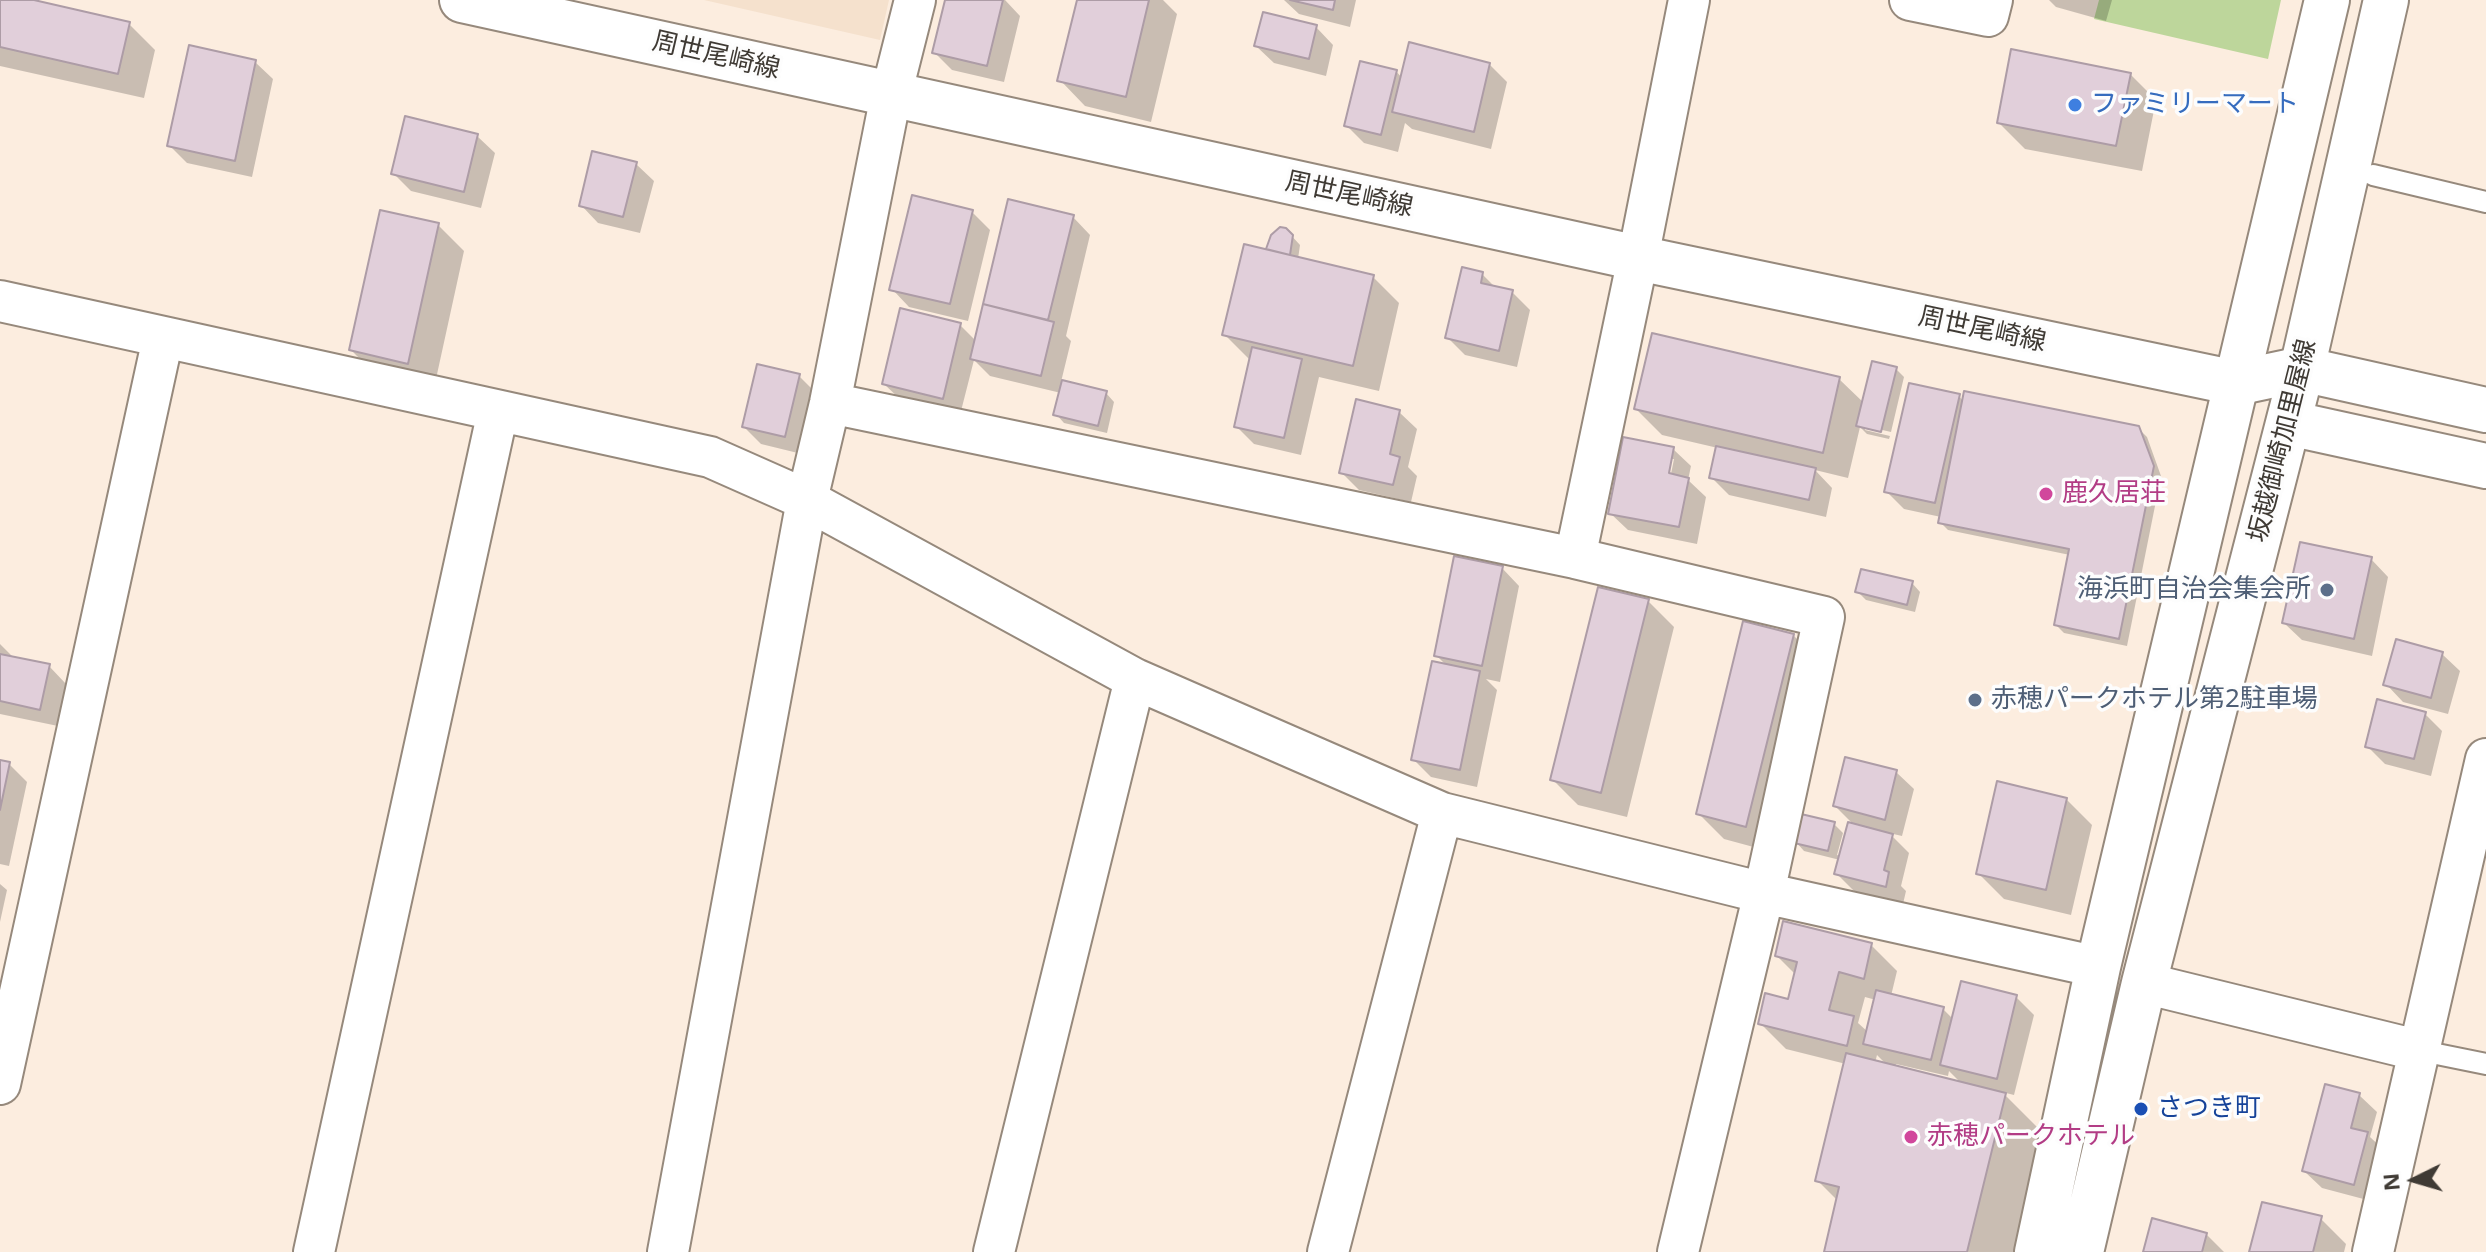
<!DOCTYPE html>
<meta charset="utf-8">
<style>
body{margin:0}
#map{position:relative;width:2486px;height:1252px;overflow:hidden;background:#fceddf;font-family:"Noto Sans",sans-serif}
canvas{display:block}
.north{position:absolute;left:2374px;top:1140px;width:80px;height:80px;-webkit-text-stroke:6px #fdfdfd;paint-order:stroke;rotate:265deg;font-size:22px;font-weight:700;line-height:32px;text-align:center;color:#3f3a34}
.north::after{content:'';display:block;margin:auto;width:28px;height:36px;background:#3f3a34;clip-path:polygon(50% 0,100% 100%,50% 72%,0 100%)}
</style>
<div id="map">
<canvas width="2486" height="1252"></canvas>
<div class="north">N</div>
</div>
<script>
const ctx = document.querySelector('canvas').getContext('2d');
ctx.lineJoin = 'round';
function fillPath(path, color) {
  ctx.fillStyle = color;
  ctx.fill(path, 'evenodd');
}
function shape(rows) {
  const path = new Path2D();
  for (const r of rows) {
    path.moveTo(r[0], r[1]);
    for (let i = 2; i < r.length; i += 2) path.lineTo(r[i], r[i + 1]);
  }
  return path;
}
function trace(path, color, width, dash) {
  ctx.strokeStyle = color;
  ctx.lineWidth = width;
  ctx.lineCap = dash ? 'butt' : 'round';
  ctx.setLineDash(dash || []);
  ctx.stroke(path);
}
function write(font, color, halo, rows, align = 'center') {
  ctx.font = font + ' "Noto Sans","Noto Sans JP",sans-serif';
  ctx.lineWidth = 7;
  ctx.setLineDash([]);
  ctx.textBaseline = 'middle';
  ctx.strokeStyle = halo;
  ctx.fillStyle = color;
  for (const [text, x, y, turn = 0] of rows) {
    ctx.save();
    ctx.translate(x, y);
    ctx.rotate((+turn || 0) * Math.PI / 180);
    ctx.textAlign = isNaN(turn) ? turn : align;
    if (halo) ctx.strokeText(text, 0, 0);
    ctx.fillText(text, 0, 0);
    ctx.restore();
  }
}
fillPath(shape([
 [704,0,889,0,880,40]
]), '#f5e1cd');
fillPath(shape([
 [2099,0,2281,0,2268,59,2094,19]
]), '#bdd69b');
fillPath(shape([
 [0,0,25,0,129,24,155,50,144,98,0,66],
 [947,0,1005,0,1020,16,1004,82,952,70,934,52],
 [1079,0,1163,0,1177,14,1151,122,1085,106,1060,80],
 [1284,0,1356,0,1350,27,1299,14],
 [2049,0,2112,0,2106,21,2056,7],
 [1316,27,1333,45,1326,76,1274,63,1256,46],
 [255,62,273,79,252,177,187,163,169,145],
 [1489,64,1507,82,1491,149,1412,129,1405,123,1398,152,1364,143,1347,126,1396,71,1402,78],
 [2130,74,2156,100,2142,171,2025,149,1999,123],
 [477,136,495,153,481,208,411,191,393,173],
 [636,164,654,181,640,233,598,223,581,205],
 [1010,202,1073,217,1090,235,1066,336,1071,341,1061,382,1106,393,1114,402,1107,433,1064,423,1056,414,1061,393,990,376,974,360,960,415,902,401,884,384,960,325,976,341],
 [972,212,990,230,968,321,909,307,892,289],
 [438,225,464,251,434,388,377,376,351,350],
 [1289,233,1300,245,1298,259,1373,277,1399,303,1379,391,1319,377,1301,455,1254,444,1236,426,1251,361,1225,335,1267,252,1272,236],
 [1482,274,1497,289,1512,292,1530,310,1517,367,1465,355,1447,337],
 [1896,369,1904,377,1891,432,1865,426,1865,430,1890,436,1889,439,1867,434,1860,427,1848,478,1815,470,1832,488,1826,517,1729,495,1711,477,1718,448,1662,435,1636,409,1839,379,1864,403],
 [799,376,816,393,802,454,761,444,744,427],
 [1959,396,1964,402,2138,428,2147,437,2161,476,2127,646,2064,633,2056,625,2070,555,1948,530,1940,522,1941,517,1904,509,1886,491],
 [1399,412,1417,429,1408,467,1417,476,1411,502,1359,490,1341,472],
 [1673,449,1691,466,1688,480,1706,497,1697,544,1628,530,1610,513],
 [1670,459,1674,459,1669,484,1666,483],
 [2371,559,2388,577,2372,656,2302,640,2284,623],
 [1502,568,1519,586,1500,682,1486,679,1497,690,1477,787,1431,777,1414,760,1447,666,1436,655],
 [1912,583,1920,592,1915,612,1866,600,1857,591],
 [1648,601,1674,627,1627,817,1578,805,1552,779],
 [1793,635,1819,661,1772,852,1724,839,1698,813],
 [0,644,15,659,49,666,66,684,58,726,0,714],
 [2442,654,2460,671,2448,714,2403,702,2386,684],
 [2425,714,2442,731,2431,776,2385,764,2367,746],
 [0,762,9,764,27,782,9,866,0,864],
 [1896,772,1914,789,1902,836,1889,833,1909,853,1901,886,1906,891,1903,904,1854,891,1837,874,1840,860,1804,851,1796,842,1834,824,1843,833,1837,855,1841,856,1855,826,1835,806],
 [2066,799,2092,825,2071,915,2004,899,1978,873],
 [0,884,7,890,0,922],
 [1871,945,1897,971,1891,996,1943,1009,1954,1020,2016,997,2034,1015,2014,1095,2002,1092,2049,1139,2022,1252,1826,1252,1838,1201,1817,1180,1846,1064,1786,1049,1760,1023,1790,1002,1796,975,1777,956],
 [1865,997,1876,1000,1868,1032,1858,1023],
 [1877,1055,1888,1066,1875,1063],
 [1896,1064,1948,1076,1949,1071,1963,1085,1895,1068],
 [2359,1095,2377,1112,2370,1137,2385,1151,2371,1201,2322,1188,2304,1171],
 [2320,1218,2346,1244,2344,1252,2251,1252],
 [2206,1234,2224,1252,2146,1252]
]), '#0003');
const building = shape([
 [0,0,34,0,130,22,118,74,0,47,0,0],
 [945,0,1003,0,987,66,932,53,945,0],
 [1077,0,1149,0,1126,97,1057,81,1077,0],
 [1290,0,1335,0,1333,10,1290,0],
 [1263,12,1317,25,1309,59,1254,46,1263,12],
 [1409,42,1490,63,1474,132,1392,112,1409,42],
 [189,45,256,60,235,161,167,146,189,45],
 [2011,49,2131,73,2116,146,1997,123,2011,49],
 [1360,61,1397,70,1381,135,1344,126,1360,61],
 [405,116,478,134,464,192,391,174,405,116],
 [592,151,637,162,623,217,579,206,592,151],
 [912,195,973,210,950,304,889,290,912,195],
 [1008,199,1074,215,1048,320,983,304,1008,199],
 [380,210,439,223,408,364,349,350,380,210],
 [1280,227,1286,228,1293,235,1290,255,1266,249,1271,235,1280,227],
 [1244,244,1374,275,1353,366,1222,335,1244,244],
 [1462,267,1483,272,1481,283,1513,290,1499,351,1445,338,1462,267],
 [983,304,1054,322,1041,376,970,359,983,304],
 [900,308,961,323,943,399,882,384,900,308],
 [1652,333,1840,377,1823,453,1634,409,1652,333],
 [1252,347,1302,359,1284,438,1234,427,1252,347],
 [1872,361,1897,367,1881,432,1856,426,1872,361],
 [757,364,800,374,785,437,742,427,757,364],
 [1062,380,1107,391,1098,426,1053,415,1062,380],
 [1909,383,1960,394,1935,503,1884,492,1909,383],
 [1964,391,2139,426,2154,466,2119,639,2054,625,2069,549,1938,523,1964,391],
 [1356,399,1400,410,1390,454,1400,457,1393,485,1339,473,1356,399],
 [1623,437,1674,447,1669,473,1689,478,1679,527,1608,514,1623,437],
 [1716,446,1816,468,1809,500,1709,478,1716,446],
 [2300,542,2372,557,2354,639,2282,623,2300,542],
 [1454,556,1503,566,1482,666,1434,656,1454,556],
 [1861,569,1913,581,1907,605,1855,592,1861,569],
 [1598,587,1649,599,1601,793,1550,780,1598,587],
 [1743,621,1794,634,1746,827,1696,814,1743,621],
 [2396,639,2443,652,2431,698,2383,685,2396,639],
 [0,654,50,664,40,710,0,701,0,654],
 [1432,661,1480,671,1460,770,1411,760,1432,661],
 [2377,699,2426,712,2414,759,2365,747,2377,699],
 [1845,757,1897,770,1885,820,1833,806,1845,757],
 [0,760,10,762,0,810,0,760],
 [1997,781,2067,798,2046,890,1976,874,1997,781],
 [1801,814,1835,822,1828,851,1794,843,1801,814],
 [1848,822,1893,834,1884,870,1889,872,1886,887,1834,874,1848,822],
 [1783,921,1872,943,1864,979,1839,972,1829,1010,1854,1016,1847,1046,1758,1024,1765,993,1788,999,1797,962,1775,956,1783,921],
 [1961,981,2017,995,1997,1079,1940,1065,1961,981],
 [1876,990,1944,1007,1931,1060,1863,1044,1876,990],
 [1846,1053,2006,1093,1967,1252,1824,1252,1839,1187,1815,1181,1846,1053],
 [2325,1084,2360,1093,2351,1128,2368,1132,2354,1185,2302,1171,2325,1084],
 [2262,1202,2322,1216,2313,1252,2249,1252,2262,1202],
 [2152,1218,2207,1233,2202,1252,2143,1252,2152,1218]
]);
fillPath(building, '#e1cfda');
trace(building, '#ad9ca6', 2);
const service = shape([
 [2373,175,2486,202],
 [2417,1050,2486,1064]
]);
const minor = shape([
 [1910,0,1988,16,1992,0],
 [0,301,710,457,807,500,1135,679,1442,813,1764,893,2098,967],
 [830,403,1575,558,1824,617,1764,893,1678,1252],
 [1575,558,1638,258,1689,0],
 [2144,983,2417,1050],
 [0,1084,163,338],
 [314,1252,498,411],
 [668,1252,807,500,830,403,891,95,915,0],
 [994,1252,1135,679],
 [1328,1252,1442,813],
 [2373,1252,2486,759]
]);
const tertiary = shape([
 [2302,369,2486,410],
 [2289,423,2486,466]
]);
const secondary = shape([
 [462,0,1638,258,2236,383,2302,369]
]);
const primary = shape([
 [2037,1252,2098,967,2327,0],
 [2081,1252,2144,983,2302,369,2386,0]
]);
trace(service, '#96897c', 24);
trace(minor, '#96897c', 44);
trace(tertiary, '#96897c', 48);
trace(secondary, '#96897c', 48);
trace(primary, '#96897c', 48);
trace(service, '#fff', 20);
trace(minor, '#fff', 40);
trace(tertiary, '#fff', 44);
trace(secondary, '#fff', 44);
trace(primary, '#fff', 44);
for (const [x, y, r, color] of [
 [2075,105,8,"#3f7fe0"],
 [2046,494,8,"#d1479c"],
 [2327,590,8,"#5c6f8a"],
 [1975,700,8,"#5c6f8a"],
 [2141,1109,8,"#1a4fb4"],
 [1911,1137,8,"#d1479c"]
]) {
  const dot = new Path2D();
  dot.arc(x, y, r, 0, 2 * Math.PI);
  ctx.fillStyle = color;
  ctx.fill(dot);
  trace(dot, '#fdfdfd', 3);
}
write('26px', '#3f3a34', '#fdfdfd', [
 ["周世尾崎線",716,56,13],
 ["周世尾崎線",1349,195,12],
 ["周世尾崎線",1982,330,12],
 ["坂越御崎加里屋線",2283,441,-76]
]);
write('26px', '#366cbe', '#fdfdfd', [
 ["ファミリーマート",2091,105]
], 'left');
write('26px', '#b23c85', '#fdfdfd', [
 ["鹿久居荘",2062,494],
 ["赤穂パークホテル",1927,1137]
], 'left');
write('26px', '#4e5e75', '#fdfdfd', [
 ["海浜町自治会集会所",2311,590],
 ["赤穂パークホテル第2駐車場",1991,700,"left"]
], 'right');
write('26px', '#164399', '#fdfdfd', [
 ["さつき町",2157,1109]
], 'left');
</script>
